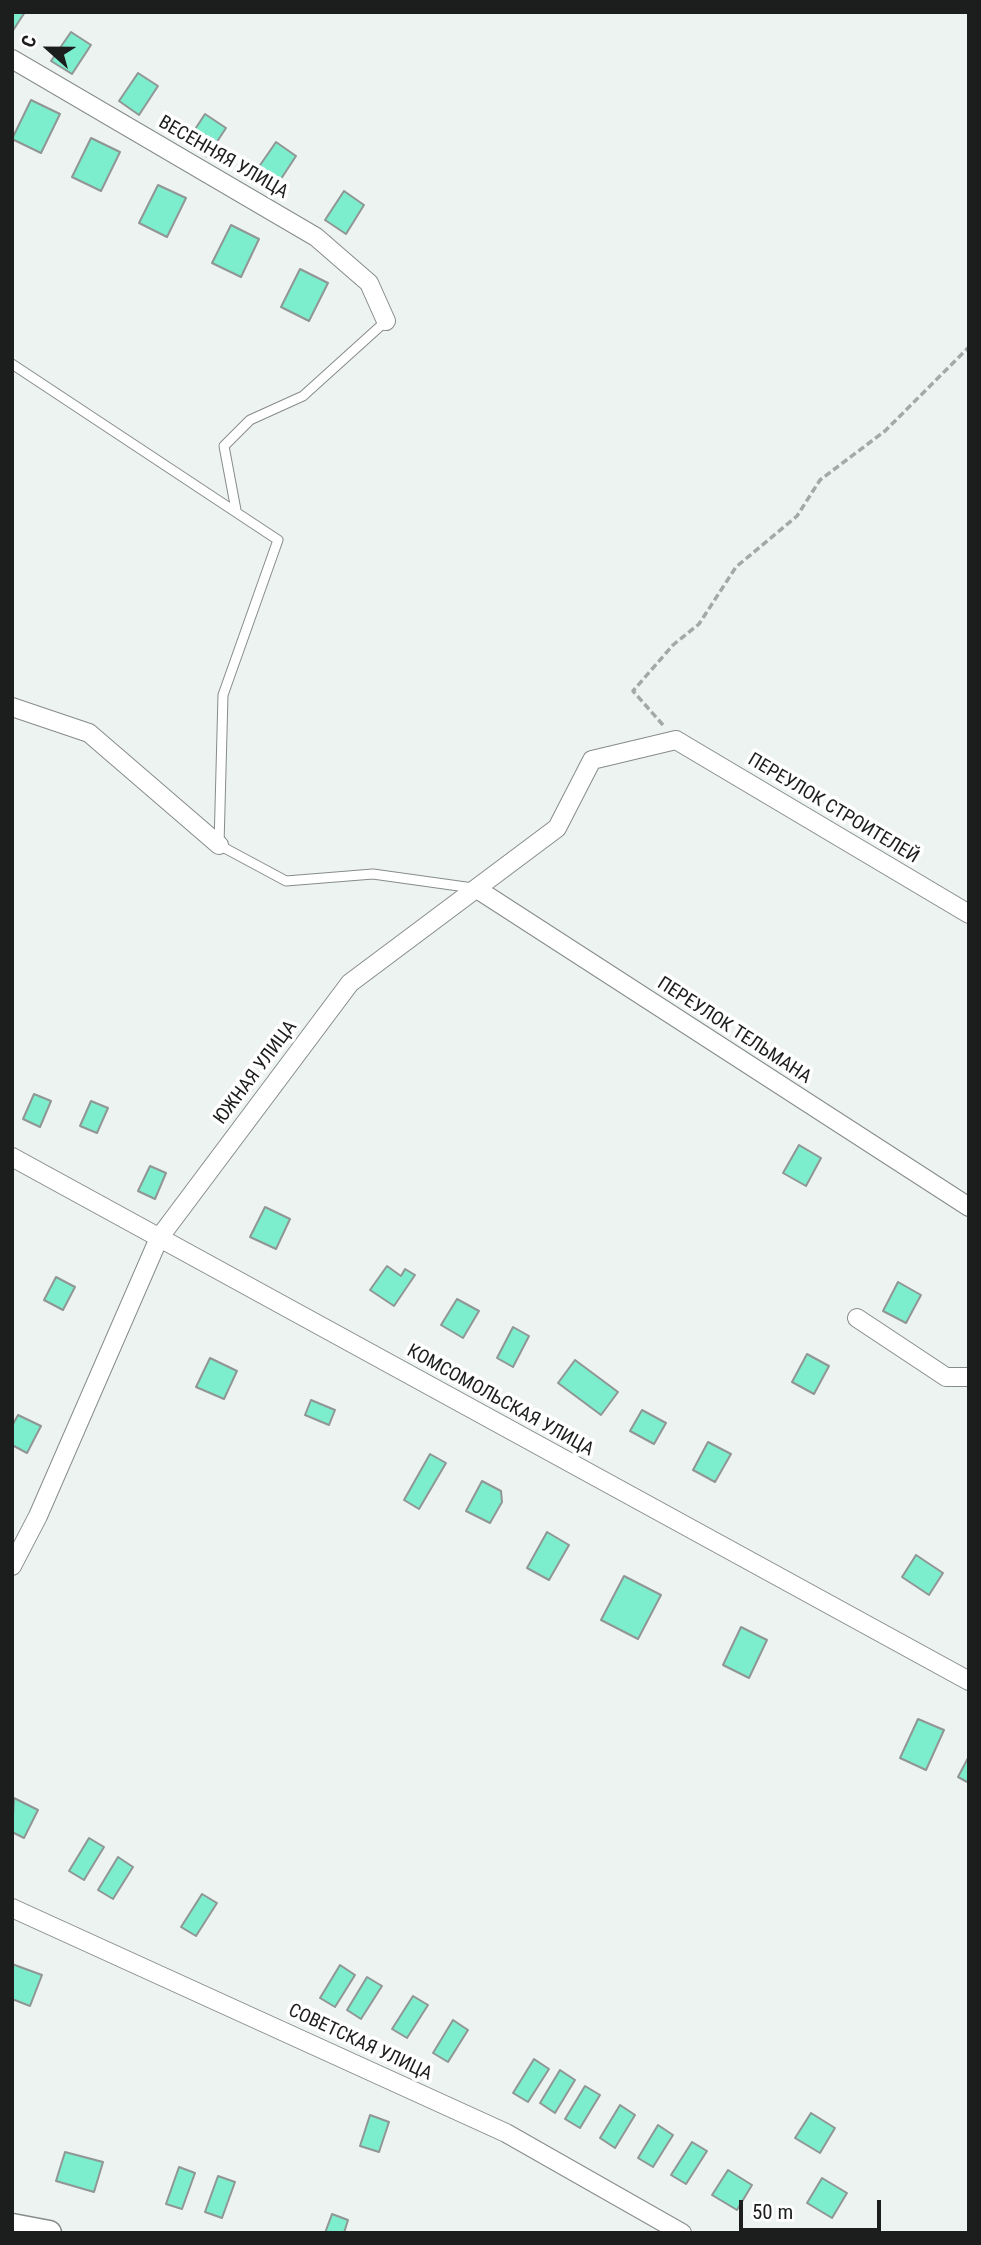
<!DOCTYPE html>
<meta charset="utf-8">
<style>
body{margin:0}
#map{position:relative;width:981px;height:2245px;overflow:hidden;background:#edf3f1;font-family:"Roboto Condensed",sans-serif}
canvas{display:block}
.frame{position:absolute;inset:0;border:14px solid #1c1e1d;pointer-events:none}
.north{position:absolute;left:14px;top:14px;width:70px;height:70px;-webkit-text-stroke:5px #fff;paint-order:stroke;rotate:291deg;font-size:19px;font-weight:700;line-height:28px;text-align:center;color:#1c1e1d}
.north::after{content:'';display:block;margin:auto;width:24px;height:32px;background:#1c1e1d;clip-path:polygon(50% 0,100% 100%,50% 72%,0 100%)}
.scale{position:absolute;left:739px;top:2200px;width:142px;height:32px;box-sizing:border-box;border:4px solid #1c1e1d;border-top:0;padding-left:9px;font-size:21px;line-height:24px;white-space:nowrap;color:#1c1e1d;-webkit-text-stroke:5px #fff;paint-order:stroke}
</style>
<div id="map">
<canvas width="981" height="2245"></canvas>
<div class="frame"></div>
<div class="north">С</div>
<div class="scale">50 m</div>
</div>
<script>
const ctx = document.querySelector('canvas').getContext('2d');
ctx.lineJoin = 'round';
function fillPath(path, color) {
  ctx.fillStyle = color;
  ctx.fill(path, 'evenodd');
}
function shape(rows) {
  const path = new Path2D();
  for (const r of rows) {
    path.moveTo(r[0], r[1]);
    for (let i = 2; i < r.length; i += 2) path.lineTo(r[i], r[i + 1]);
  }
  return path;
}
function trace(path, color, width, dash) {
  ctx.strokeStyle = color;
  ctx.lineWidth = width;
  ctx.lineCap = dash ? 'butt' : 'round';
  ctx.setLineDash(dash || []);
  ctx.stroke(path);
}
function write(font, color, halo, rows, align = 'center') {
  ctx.font = font + ' "Roboto Condensed",sans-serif';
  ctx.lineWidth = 7;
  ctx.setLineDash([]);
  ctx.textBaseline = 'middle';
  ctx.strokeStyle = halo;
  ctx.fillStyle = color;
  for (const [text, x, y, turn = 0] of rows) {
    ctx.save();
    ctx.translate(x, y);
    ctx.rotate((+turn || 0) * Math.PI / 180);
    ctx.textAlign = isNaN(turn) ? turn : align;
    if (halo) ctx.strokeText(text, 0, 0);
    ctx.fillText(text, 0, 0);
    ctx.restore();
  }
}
const building = shape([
 [12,12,25,12,12,32,12,12],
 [71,32,91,45,72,74,51,61,71,32],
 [138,73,158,86,139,115,119,101,138,73],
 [31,100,60,114,41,153,12,139,31,100],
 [205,114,226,128,207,157,186,143,205,114],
 [91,138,120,152,101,191,72,177,91,138],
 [276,142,296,156,277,185,256,171,276,142],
 [158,185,186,198,167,237,139,223,158,185],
 [344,191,364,205,346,234,325,220,344,191],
 [231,225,259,239,241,277,212,263,231,225],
 [300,269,328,283,309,321,281,307,300,269],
 [34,1094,51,1101,40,1127,23,1119,34,1094],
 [91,1101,108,1108,97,1133,80,1126,91,1101],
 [799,1145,821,1158,806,1186,783,1173,799,1145],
 [150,1166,166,1173,155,1199,138,1191,150,1166],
 [265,1207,290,1219,276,1249,250,1237,265,1207],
 [387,1266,401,1276,405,1269,415,1275,394,1306,370,1290,387,1266],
 [56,1277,75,1287,63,1310,44,1300,56,1277],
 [898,1282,921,1295,906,1323,883,1311,898,1282],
 [457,1299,479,1311,463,1338,441,1325,457,1299],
 [513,1327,529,1336,513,1367,497,1358,513,1327],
 [807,1354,829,1366,814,1394,792,1382,807,1354],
 [210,1358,237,1371,224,1399,196,1387,210,1358],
 [575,1360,618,1392,601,1415,558,1383,575,1360],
 [311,1400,335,1410,329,1425,305,1415,311,1400],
 [642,1410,666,1423,654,1444,630,1431,642,1410],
 [18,1415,41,1426,27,1453,12,1445,12,1426,18,1415],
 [708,1442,731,1454,715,1482,693,1470,708,1442],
 [430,1454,446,1463,419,1509,404,1500,430,1454],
 [482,1481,501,1491,502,1502,490,1523,466,1511,482,1481],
 [547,1532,569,1545,549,1580,527,1568,547,1532],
 [916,1555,943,1573,929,1595,902,1577,916,1555],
 [624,1576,661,1595,638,1639,601,1620,624,1576],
 [741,1627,767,1640,749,1678,723,1665,741,1627],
 [918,1719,944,1730,926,1770,900,1758,918,1719],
 [969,1756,969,1783,958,1777,969,1756],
 [14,1798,38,1810,24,1838,12,1832,14,1798],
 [89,1838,104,1847,84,1880,69,1871,89,1838],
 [118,1857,133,1867,113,1899,98,1890,118,1857],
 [202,1894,217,1903,196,1936,181,1927,202,1894],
 [12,1964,42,1975,30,2006,12,1999,12,1964],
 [340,1965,355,1975,335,2007,320,1998,340,1965],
 [367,1977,382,1986,361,2019,347,2010,367,1977],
 [413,1996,428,2005,407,2038,392,2029,413,1996],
 [453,2020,468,2030,448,2062,433,2053,453,2020],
 [534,2059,549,2069,528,2102,513,2093,534,2059],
 [560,2070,575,2080,555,2113,540,2103,560,2070],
 [585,2086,600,2095,580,2128,565,2119,585,2086],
 [620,2105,635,2115,615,2148,600,2138,620,2105],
 [811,2113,835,2128,820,2153,795,2138,811,2113],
 [370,2115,389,2122,379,2152,360,2146,370,2115],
 [658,2125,673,2135,653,2167,638,2158,658,2125],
 [692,2142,707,2151,686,2184,671,2175,692,2142],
 [65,2152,103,2162,94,2192,56,2181,65,2152],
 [179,2167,195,2173,182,2209,166,2204,179,2167],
 [728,2170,752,2185,737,2210,712,2195,728,2170],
 [218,2176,235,2182,222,2218,205,2212,218,2176],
 [822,2178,847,2193,832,2218,807,2203,822,2178],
 [332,2214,348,2220,344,2233,325,2233,332,2214]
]);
fillPath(building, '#7cedcd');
trace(building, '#909694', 2);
const lane = shape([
 [12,364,278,540,223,695,219,845,286,881,373,874,473,888],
 [236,510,224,446,250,420,303,396,386,321]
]);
const street = shape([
 [12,59,316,237,369,283,386,321],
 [12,707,89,733,219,845],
 [477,889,969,1207],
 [12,1157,969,1681],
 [857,1318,946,1377,969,1377],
 [12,1566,38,1516,159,1238,350,983,557,828,592,760,676,740,969,914],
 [12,1908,506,2133,682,2233]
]);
const secondary = shape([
 [12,2226,49,2233]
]);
trace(lane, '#868c8a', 11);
trace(street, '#868c8a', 20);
trace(secondary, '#868c8a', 27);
trace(shape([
 [663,725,633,691,673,645,699,624,736,567,797,516,820,480,885,431,969,347]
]), '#a4a9a7', 3.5, [7, 3.5]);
trace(lane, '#fff', 9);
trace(street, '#fff', 18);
trace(secondary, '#fff', 24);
write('19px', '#1c1e1d', '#fff', [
 ["ВЕСЕННЯЯ УЛИЦА",223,158,30],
 ["ПЕРЕУЛОК СТРОИТЕЛЕЙ",833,809,31],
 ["ПЕРЕУЛОК ТЕЛЬМАНА",734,1031,33],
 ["ЮЖНАЯ УЛИЦА",256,1073,-53],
 ["КОМСОМОЛЬСКАЯ УЛИЦА",500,1401,29],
 ["СОВЕТСКАЯ УЛИЦА",360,2043,25]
]);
</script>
